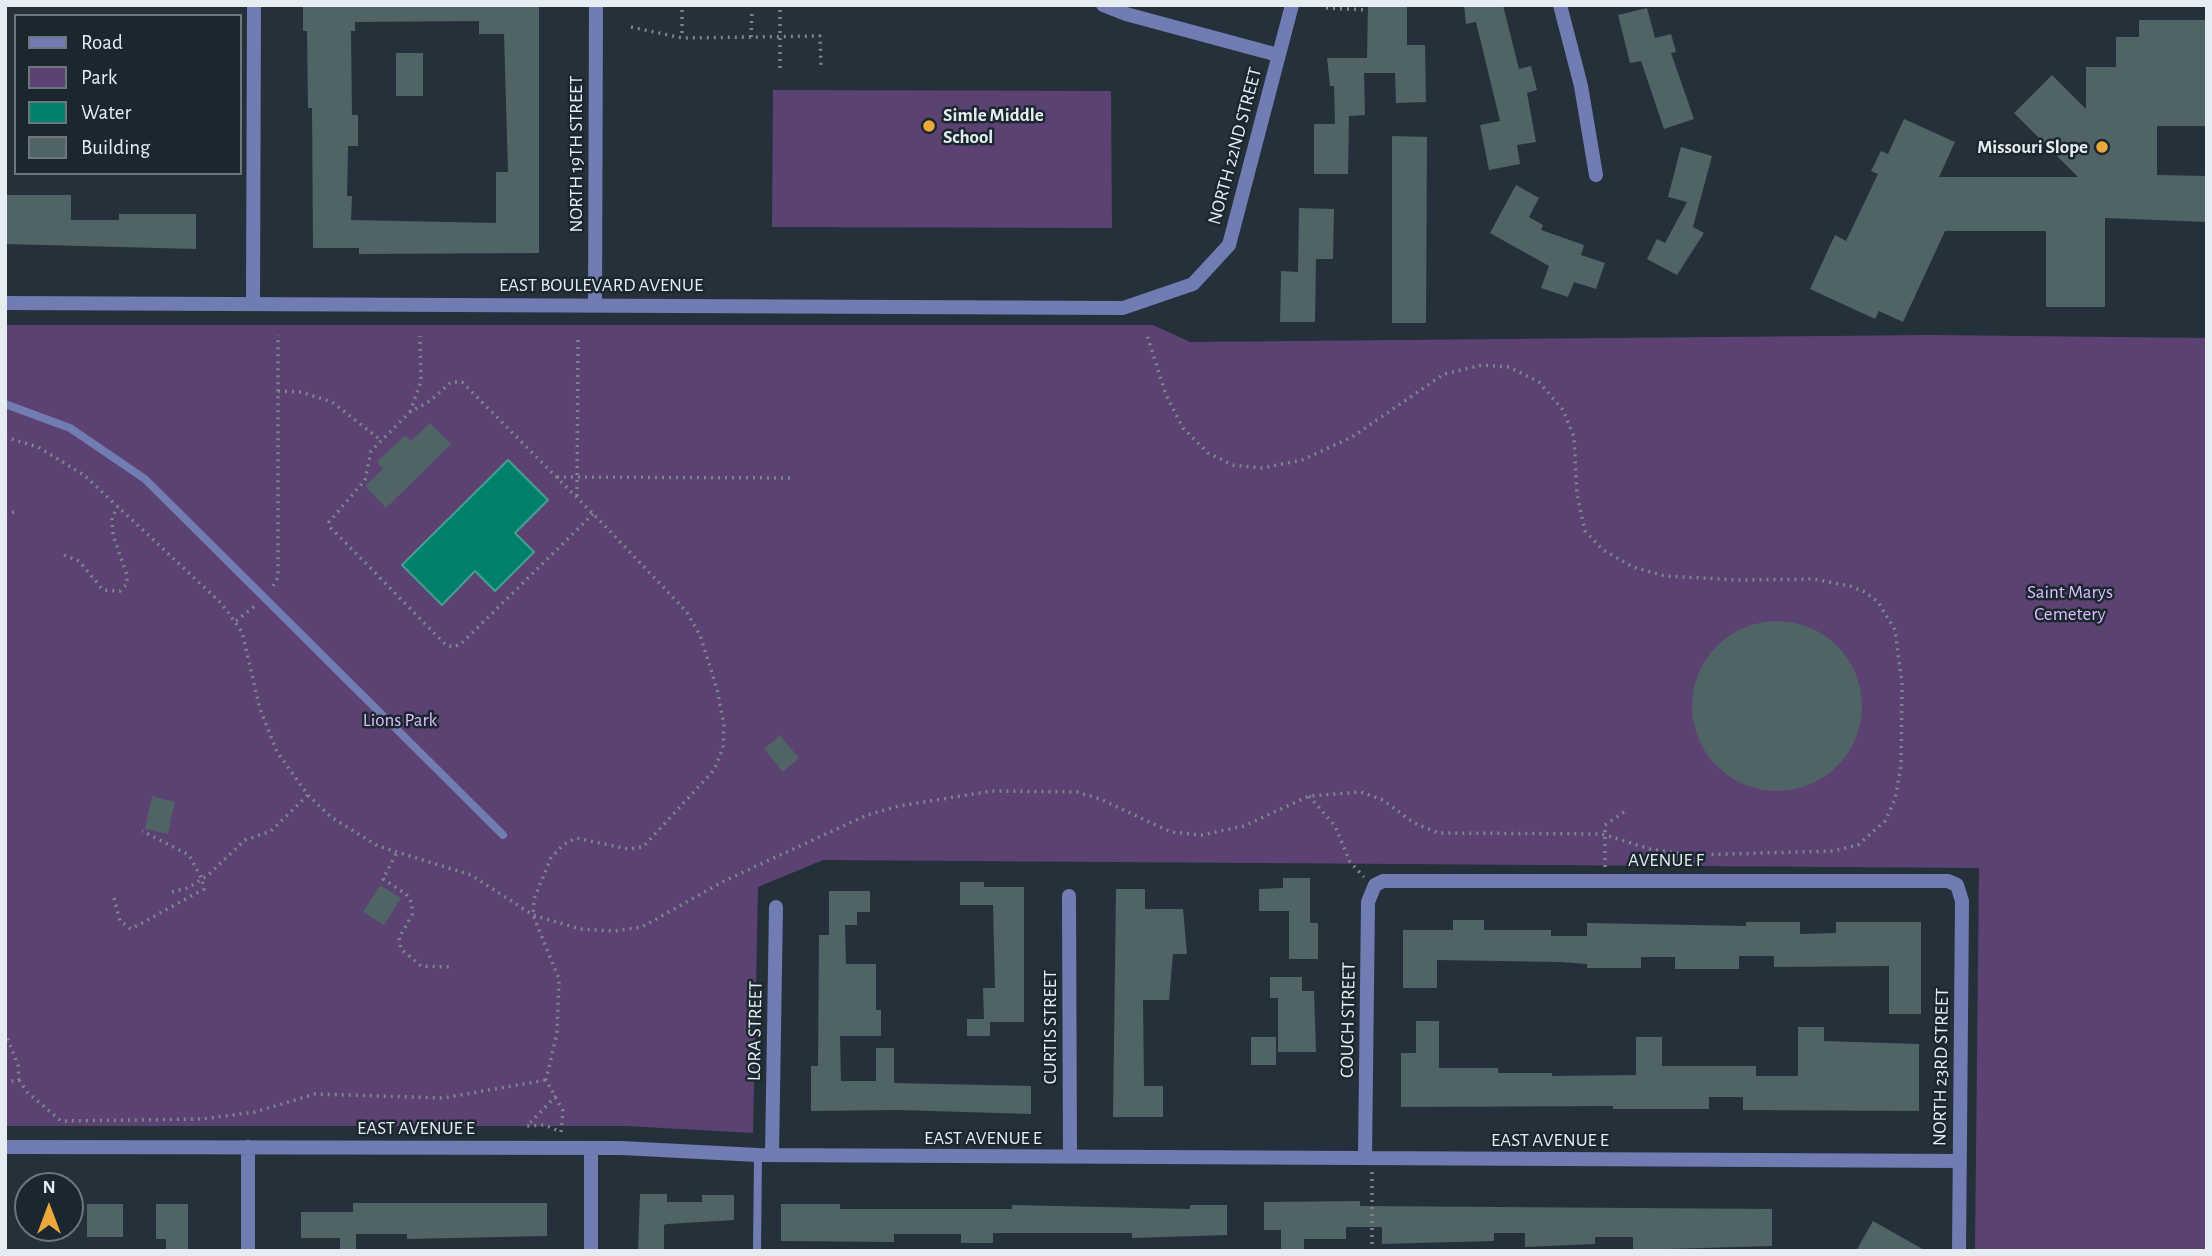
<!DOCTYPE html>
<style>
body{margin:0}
#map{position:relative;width:2212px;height:1256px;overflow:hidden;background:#25313a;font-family:"Alegreya Sans",sans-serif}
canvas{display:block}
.frame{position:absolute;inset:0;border:7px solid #e5ecf2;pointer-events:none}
.legend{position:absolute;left:14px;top:14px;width:228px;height:161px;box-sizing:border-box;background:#1b272f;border:2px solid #6c767d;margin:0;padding:9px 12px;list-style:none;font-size:21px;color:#e5ecf2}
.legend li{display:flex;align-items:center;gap:14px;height:35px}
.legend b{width:35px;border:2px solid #6c767d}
.north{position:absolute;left:14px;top:1172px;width:70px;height:70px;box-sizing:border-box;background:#1b272f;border:2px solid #6c767d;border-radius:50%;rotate:0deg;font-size:19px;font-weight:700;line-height:28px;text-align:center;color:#e5ecf2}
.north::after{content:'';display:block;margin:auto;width:24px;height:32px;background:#eda83b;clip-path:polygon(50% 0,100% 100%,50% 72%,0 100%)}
</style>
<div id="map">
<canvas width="2212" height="1256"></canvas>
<div class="frame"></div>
<ul class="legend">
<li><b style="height:9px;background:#707cb2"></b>Road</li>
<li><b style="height:19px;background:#5b4272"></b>Park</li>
<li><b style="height:19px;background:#028069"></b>Water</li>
<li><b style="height:19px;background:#506365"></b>Building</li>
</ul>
<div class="north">N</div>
</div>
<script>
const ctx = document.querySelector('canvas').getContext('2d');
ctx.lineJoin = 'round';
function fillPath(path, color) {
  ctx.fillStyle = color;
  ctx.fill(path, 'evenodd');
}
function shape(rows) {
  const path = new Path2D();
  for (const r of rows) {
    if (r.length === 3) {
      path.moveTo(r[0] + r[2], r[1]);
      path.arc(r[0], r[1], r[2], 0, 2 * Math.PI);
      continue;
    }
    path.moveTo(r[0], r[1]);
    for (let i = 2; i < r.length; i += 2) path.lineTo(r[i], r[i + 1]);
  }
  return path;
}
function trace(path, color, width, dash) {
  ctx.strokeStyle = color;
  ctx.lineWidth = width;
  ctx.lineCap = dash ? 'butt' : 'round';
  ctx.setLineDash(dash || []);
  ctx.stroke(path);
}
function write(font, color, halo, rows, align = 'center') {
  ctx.font = font + ' "Alegreya Sans",sans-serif';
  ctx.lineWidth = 5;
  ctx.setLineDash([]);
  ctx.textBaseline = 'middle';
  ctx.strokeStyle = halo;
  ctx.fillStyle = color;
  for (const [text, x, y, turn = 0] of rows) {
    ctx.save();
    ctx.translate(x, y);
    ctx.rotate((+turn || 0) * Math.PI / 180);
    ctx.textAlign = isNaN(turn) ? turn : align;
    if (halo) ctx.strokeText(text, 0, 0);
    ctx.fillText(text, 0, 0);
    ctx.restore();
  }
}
fillPath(shape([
 [773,90,1111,91,1112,228,772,227],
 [5,325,1153,325,1190,342,1931,335,2207,338,2207,1251,1975,1251,1979,868,823,860,758,887,753,1133,626,1126,5,1126]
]), '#5b4272');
const water = shape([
 [508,460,548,500,515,533,534,552,495,591,475,571,442,605,402,565,508,460]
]);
fillPath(water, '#028069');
trace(water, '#46a092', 2);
fillPath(shape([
 [303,5,539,5,539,253,359,254,359,248,313,248,312,108,308,108,307,31,303,31],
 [479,21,479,34,504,34,508,172,496,172,496,223,351,220,352,196,347,196,348,146,358,146,358,115,352,115,351,31,355,31,355,22],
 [1368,5,1407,5,1407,45,1425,45,1426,102,1396,103,1395,73,1364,73,1365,115,1349,116,1348,174,1314,174,1314,124,1335,124,1334,86,1330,86,1327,58,1367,58],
 [1464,5,1503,5,1519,69,1531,66,1537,90,1527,93,1536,142,1517,145,1520,164,1489,170,1480,125,1500,121,1476,22,1466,24],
 [1647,8,1655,38,1671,34,1676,52,1671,53,1694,119,1664,129,1641,61,1630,63,1618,15],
 [2139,20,2207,20,2207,126,2157,126,2157,175,2207,176,2207,222,2105,218,2105,307,2046,307,2046,231,1945,231,1903,322,1879,311,1875,319,1810,289,1835,235,1846,241,1878,174,1871,171,1881,151,1888,154,1904,119,1955,142,1939,177,2078,177,2014,113,2052,75,2086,109,2086,67,2116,67,2116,37,2139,37],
 [396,53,423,53,423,96,396,96],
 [1392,136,1427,137,1426,323,1392,323],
 [1681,147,1712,156,1693,227,1704,233,1677,275,1647,259,1657,239,1665,243,1687,202,1668,197],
 [1516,185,1539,198,1529,217,1543,225,1541,230,1584,245,1581,255,1605,263,1596,289,1574,282,1568,297,1541,288,1549,266,1490,233],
 [5,195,71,195,71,220,119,220,119,214,196,214,196,249,5,244],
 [1299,208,1334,209,1333,259,1316,259,1315,322,1280,322,1281,271,1298,272],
 [430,423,451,444,386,508,365,486,383,469,377,462,405,435,411,441],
 [1777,706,85],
 [780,735,799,758,783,772,764,749],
 [152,796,175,802,168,834,145,829],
 [1283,878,1310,878,1310,923,1318,923,1318,959,1289,959,1289,911,1259,911,1259,889,1283,888],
 [960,882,984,882,984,887,1024,887,1024,1022,990,1022,990,1036,967,1036,967,1019,984,1019,983,988,995,988,993,905,960,905],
 [380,885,401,898,384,925,363,912],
 [1116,889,1145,889,1145,909,1183,909,1187,954,1173,954,1169,1000,1143,1000,1144,1086,1163,1086,1163,1117,1113,1117],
 [829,891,870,891,870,912,857,912,857,925,845,925,846,964,876,964,876,1010,881,1010,881,1036,840,1036,841,1081,876,1081,876,1048,894,1048,894,1083,1031,1086,1031,1114,899,1110,811,1111,811,1066,818,1066,819,935,829,935],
 [1453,920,1484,920,1484,930,1551,930,1551,936,1587,936,1587,923,1746,926,1746,922,1800,922,1800,934,1836,933,1836,922,1921,922,1921,1014,1889,1014,1889,966,1774,967,1774,956,1739,956,1739,969,1675,969,1675,957,1641,957,1641,968,1587,968,1587,964,1561,962,1437,960,1437,988,1403,988,1403,930,1453,930],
 [1270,977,1302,977,1302,991,1314,991,1316,1052,1278,1052,1278,998,1270,998],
 [1416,1021,1439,1021,1439,1068,1498,1068,1498,1073,1552,1073,1552,1076,1636,1075,1636,1037,1662,1037,1662,1066,1756,1066,1756,1076,1798,1076,1798,1027,1824,1027,1824,1041,1919,1044,1919,1111,1743,1110,1743,1097,1709,1097,1709,1109,1613,1109,1613,1106,1401,1107,1401,1053,1416,1053],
 [1251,1037,1276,1037,1276,1065,1251,1065],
 [640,1194,667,1194,667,1202,702,1202,702,1195,734,1195,734,1220,667,1224,664,1225,664,1251,638,1251],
 [1360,1201,1360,1206,1772,1209,1772,1246,1633,1250,1633,1237,1595,1237,1595,1244,1525,1247,1525,1233,1494,1233,1494,1241,1382,1244,1382,1227,1346,1227,1346,1239,1304,1239,1304,1251,1281,1251,1281,1230,1264,1230,1264,1202],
 [353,1203,547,1203,547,1236,407,1239,407,1234,356,1234,356,1251,340,1251,340,1238,301,1238,301,1212,353,1212],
 [87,1204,123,1204,123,1237,87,1237],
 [156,1204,188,1204,188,1251,166,1251,166,1239,156,1239],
 [781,1204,840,1204,840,1209,1012,1209,1012,1205,1190,1209,1190,1205,1227,1205,1227,1235,1132,1238,1132,1233,993,1233,993,1243,961,1243,961,1234,894,1234,894,1242,781,1241],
 [1873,1221,1926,1251,1856,1251]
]), '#506365');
trace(shape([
 [1326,8,1368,10],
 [682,10,682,38],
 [780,10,780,69],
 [631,27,682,38,820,36,821,67],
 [751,37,752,10],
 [278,391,301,392,332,402,382,441],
 [410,412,421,381,420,336],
 [5,437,38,447,84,475,222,604,242,632,260,709,277,752,308,795,331,817,378,846,471,875,533,915,580,929,614,931,642,927,724,881,867,815,899,806,992,791,1077,792,1100,799,1171,832,1202,835,1244,826,1309,796,1361,792,1383,800,1414,823,1439,833,1602,834,1650,849,1691,855,1833,851,1858,845,1885,821,1895,799,1901,766,1902,683,1895,630,1878,602,1865,592,1850,586,1813,579,1738,580,1665,576,1633,567,1603,550,1585,531,1577,494,1574,437,1563,410,1539,382,1509,367,1482,365,1444,374,1352,437,1302,460,1262,468,1233,465,1208,453,1183,428,1166,395,1146,332],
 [557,477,795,478],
 [577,496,578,337],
 [5,513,16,512],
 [64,555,79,561,103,590,120,591,127,584,127,575,113,535,112,517,118,507],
 [273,586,278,577,278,335],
 [236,621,256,605],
 [1309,796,1335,826,1350,862,1364,877],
 [396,854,383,879,406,894,412,903,412,915,399,938,401,949,421,966,452,967],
 [1605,867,1605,825,1627,810],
 [172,892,188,888,208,875,245,840,271,831,308,795],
 [114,898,120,921,131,929,204,889,202,879,189,855,142,831],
 [5,1032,18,1065,19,1080,5,1082],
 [19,1080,27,1092,61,1121,202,1119,255,1112,315,1094,443,1098,546,1080],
 [556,1096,527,1126,545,1125,559,1131],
 [561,1132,563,1111,546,1080,557,1033,559,979,533,915,534,899,551,858,563,845,576,838,628,849,643,847,714,770,723,748,724,725,717,689,700,635,686,611,604,525,466,386,462,382,451,382,430,401,410,412,371,451,365,480,329,522,331,528,446,645,453,647,461,644,593,514],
 [1372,1251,1372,1172]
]), '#7c868d', 3.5, [2, 5]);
trace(shape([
 [5,404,70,428,145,479,503,835],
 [757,1251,758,1155]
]), '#707cb2', 8);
trace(shape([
 [1103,5,1126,14,1278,55],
 [1560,5,1581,86,1596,175],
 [5,303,1123,308,1193,284,1229,245,1292,5],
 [253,304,254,5],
 [595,304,596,5],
 [1069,896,1070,1157],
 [5,1147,621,1148,758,1155,1960,1161],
 [248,1147,248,1251],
 [591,1148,591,1251],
 [772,1155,776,907],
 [1365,1158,1368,902,1375,885,1383,881,1948,881,1957,885,1962,901,1959,1251]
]), '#707cb2', 14);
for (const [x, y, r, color] of [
 [929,126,7,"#eda83b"],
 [2102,147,7,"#eda83b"]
]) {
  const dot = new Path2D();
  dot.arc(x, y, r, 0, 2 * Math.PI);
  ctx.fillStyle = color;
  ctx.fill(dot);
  trace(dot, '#1b272f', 2.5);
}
write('bold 19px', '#e5ecf2', '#1b272f', [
 ["Simle Middle",943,115],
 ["School",943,137],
 ["Missouri Slope",2088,147,"right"]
], 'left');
write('19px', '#e5ecf2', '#1b272f', [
 ["NORTH 22ND STREET",1235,146,-75],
 ["NORTH 19TH STREET",576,154,-90],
 ["EAST BOULEVARD AVENUE",601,285],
 ["AVENUE F",1666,860],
 ["COUCH STREET",1348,1020,-89],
 ["CURTIS STREET",1050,1027,-90],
 ["LORA STREET",755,1031,-89],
 ["NORTH 23RD STREET",1941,1067,-89],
 ["EAST AVENUE E",416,1128],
 ["EAST AVENUE E",983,1138],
 ["EAST AVENUE E",1550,1140]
]);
write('19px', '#ddbdfd', '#1b272f', [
 ["Saint Marys",2070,592],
 ["Cemetery",2070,614],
 ["Lions Park",400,720]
]);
</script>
